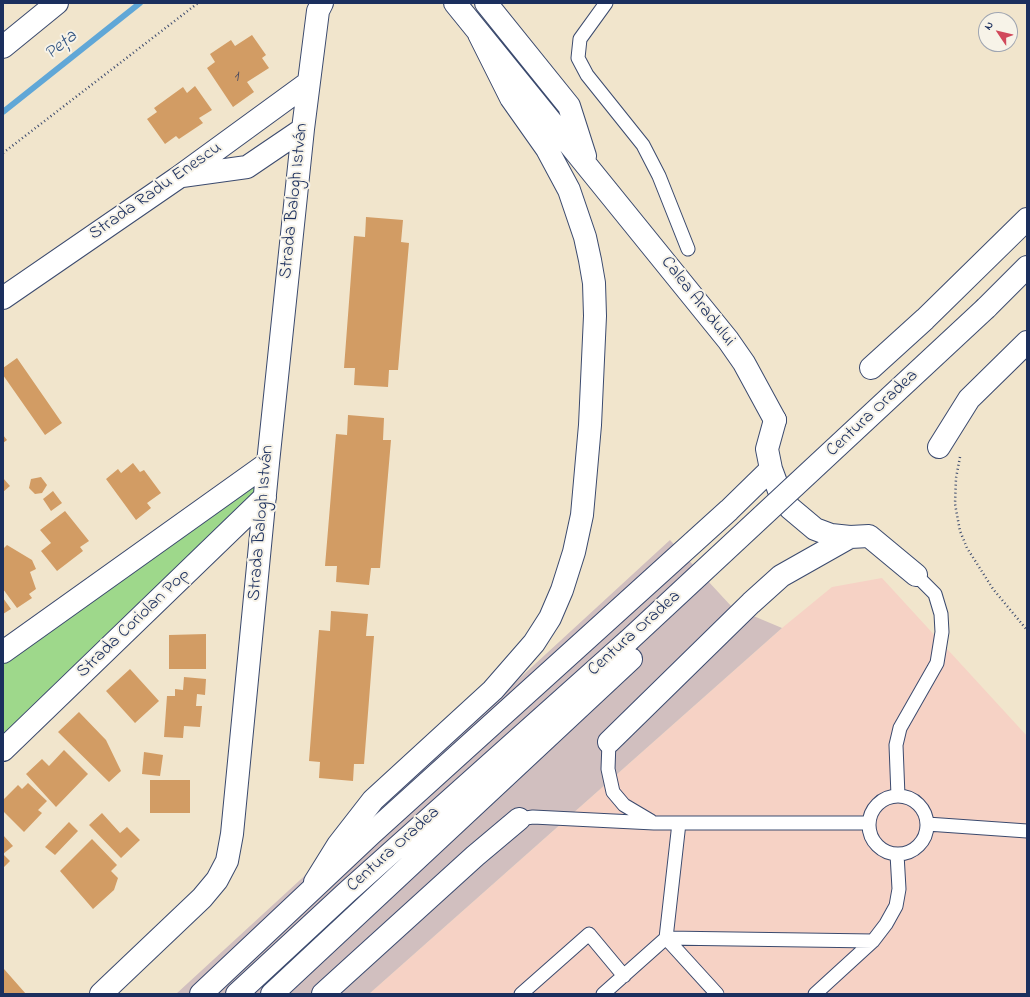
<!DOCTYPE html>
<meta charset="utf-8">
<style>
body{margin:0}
#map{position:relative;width:1030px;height:997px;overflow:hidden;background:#f1e5cc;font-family:"Indie Flower",sans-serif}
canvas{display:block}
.frame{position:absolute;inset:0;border:4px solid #1b2f5e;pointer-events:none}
.north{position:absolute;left:978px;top:12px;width:40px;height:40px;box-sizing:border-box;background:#f7f3e8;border:1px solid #9fa5b1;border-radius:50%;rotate:305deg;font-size:11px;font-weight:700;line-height:16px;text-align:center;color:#1b2f5e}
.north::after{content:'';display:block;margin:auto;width:14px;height:18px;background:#d1495b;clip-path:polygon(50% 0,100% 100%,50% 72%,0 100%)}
</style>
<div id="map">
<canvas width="1030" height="997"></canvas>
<div class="frame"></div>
<div class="north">N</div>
</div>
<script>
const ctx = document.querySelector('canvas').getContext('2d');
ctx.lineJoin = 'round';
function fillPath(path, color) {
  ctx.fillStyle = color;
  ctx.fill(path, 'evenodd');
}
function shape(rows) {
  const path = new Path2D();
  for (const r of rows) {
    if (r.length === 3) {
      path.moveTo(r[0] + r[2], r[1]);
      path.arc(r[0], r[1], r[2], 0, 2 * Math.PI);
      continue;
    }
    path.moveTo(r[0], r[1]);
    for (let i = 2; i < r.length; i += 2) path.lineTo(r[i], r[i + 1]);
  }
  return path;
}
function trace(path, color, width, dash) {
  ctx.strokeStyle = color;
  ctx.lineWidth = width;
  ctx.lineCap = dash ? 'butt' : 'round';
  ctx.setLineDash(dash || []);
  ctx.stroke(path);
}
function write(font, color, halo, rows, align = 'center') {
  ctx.font = font + ' "Indie Flower",sans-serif';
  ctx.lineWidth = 4;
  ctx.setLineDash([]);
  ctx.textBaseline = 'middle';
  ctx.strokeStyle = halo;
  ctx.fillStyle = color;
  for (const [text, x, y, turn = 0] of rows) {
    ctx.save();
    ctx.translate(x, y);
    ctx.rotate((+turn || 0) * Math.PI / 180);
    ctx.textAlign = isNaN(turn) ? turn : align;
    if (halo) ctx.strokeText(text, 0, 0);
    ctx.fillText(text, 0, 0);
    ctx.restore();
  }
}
fillPath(shape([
 [882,578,1027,736,1027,994,369,994,782,628,832,587]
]), '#f6d2c5');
fillPath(shape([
 [670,540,732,607,782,628,369,994,176,994]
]), '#d1bfbf');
fillPath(shape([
 [268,463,265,497,3,750,3,652]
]), '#9ed88b');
trace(shape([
 [3,112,140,3]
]), '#60a7d7', 6);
fillPath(shape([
 [252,35,266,55,262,58,269,68,247,82,254,92,233,107,207,68,215,62,210,54,231,40,235,46],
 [195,86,212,110,199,118,203,123,179,139,176,136,165,144,147,119,157,112,154,108,183,87,187,93],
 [366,217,403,220,401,242,409,243,398,370,389,370,388,387,354,385,355,368,344,368,354,236,365,237],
 [17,358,62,423,45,435,3,375,3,368],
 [348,415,384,418,383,440,391,440,380,568,371,568,369,585,336,582,337,566,325,566,336,434,347,435],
 [3,435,7,440,3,443],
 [133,463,140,472,144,470,161,493,147,503,151,508,136,520,106,479,118,469,121,473],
 [41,477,47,485,42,493,35,494,29,488,31,479],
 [3,478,10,486,3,492],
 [53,491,62,503,51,511,43,499],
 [65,511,89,541,80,547,83,551,57,571,41,551,51,543,40,530],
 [7,545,32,560,36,569,30,572,36,589,29,594,32,598,17,608,3,589,3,549],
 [3,598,11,609,3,614],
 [331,611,368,614,366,636,374,636,364,764,354,764,353,781,319,778,320,762,309,761,319,630,330,631],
 [206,634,206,669,169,669,169,635],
 [130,669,159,701,135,723,106,691],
 [184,677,206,679,205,695,197,694,196,706,202,706,200,727,184,726,183,738,164,737,167,696,175,696,175,689,183,690],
 [79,712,106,740,121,771,109,782,58,732],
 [64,750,88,774,56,807,26,774,42,759,49,766],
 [144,752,163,755,160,776,142,774],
 [150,780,190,780,190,813,150,813],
 [28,783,47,801,38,810,42,813,24,832,3,811,3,800,18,785,22,789],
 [102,813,120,833,127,827,140,840,121,858,89,825],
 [69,822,78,831,55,855,45,847],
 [3,835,13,846,3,854,10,861,3,868],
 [92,839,117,865,111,871,118,878,114,890,93,909,60,871],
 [3,969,4,969,26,994,3,994]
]), '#d29c64');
const lane = shape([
 [606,3,580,39,578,58,587,75,643,145,659,176,688,249],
 [609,742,608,769,613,792,624,805,651,821],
 [898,825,29],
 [898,796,896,745,900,728,937,663,942,632,941,614,935,594,916,575],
 [519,819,533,817,654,823,868,823],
 [927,824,1027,831],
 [666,938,873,941],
 [666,938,717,994],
 [521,994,589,934,624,976],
 [603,994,666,938,679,823],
 [815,994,873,941,886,924,896,906,899,889,897,854]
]);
const street = shape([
 [3,47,57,3],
 [182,176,247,167,303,129],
 [3,298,179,177,308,83],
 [3,652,268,463],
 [3,750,265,497],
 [101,994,202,898,217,880,227,861,232,834,268,463,303,129,318,11,322,3]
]);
const primary = shape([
 [455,3,728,340,744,363,775,420],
 [486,3,569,106,585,156],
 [315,882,338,845,373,800,493,690,534,643,550,618,562,590,574,552,582,515,590,425,595,316,594,283,590,260,585,237,569,190,547,149,511,98,479,34]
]);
const highway = shape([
 [986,308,1027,267],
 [871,368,925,319,1027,219],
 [775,420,767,449,771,469,781,496,790,508,815,529,831,535,850,537,869,536,916,575],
 [939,447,969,399,1027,342],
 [609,742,751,603,781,576,850,537],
 [201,994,371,834,729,510,771,469],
 [237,994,346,893,628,641],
 [272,994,631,659],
 [323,994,475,856,519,819]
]);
trace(lane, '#3b4a6e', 15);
trace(street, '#3b4a6e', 24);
trace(primary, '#3b4a6e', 24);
trace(highway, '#3b4a6e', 24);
trace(shape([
 [3,153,198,3],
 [960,457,956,478,955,504,960,531,967,548,993,589,1027,630]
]), '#3b4a6e', 2.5, [1, 3]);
trace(lane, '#fff', 13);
trace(street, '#fff', 22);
trace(primary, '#fff', 22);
trace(highway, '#fff', 22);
const highwayBridge = shape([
 [628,641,986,308]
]);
trace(highwayBridge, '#3b4a6e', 24, []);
trace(highwayBridge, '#fff', 22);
write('16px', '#494a60', null, [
 ["1",237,77]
]);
write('18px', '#1b2f5e', '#f7f3e8', [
 ["Strada Radu Enescu",156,192,-35],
 ["Strada Balogh István",295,201,-84],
 ["Calea Aradului",697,302,52],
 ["Centura Oradea",873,414,-43],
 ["Strada Balogh István",262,523,-85],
 ["Strada Coriolan Pop",134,624,-44],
 ["Centura Oradea",635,634,-42],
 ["Centura Oradea",394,850,-42]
]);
write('italic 19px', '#305382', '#f7f3e8', [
 ["Peța",62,46,-39]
]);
</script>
